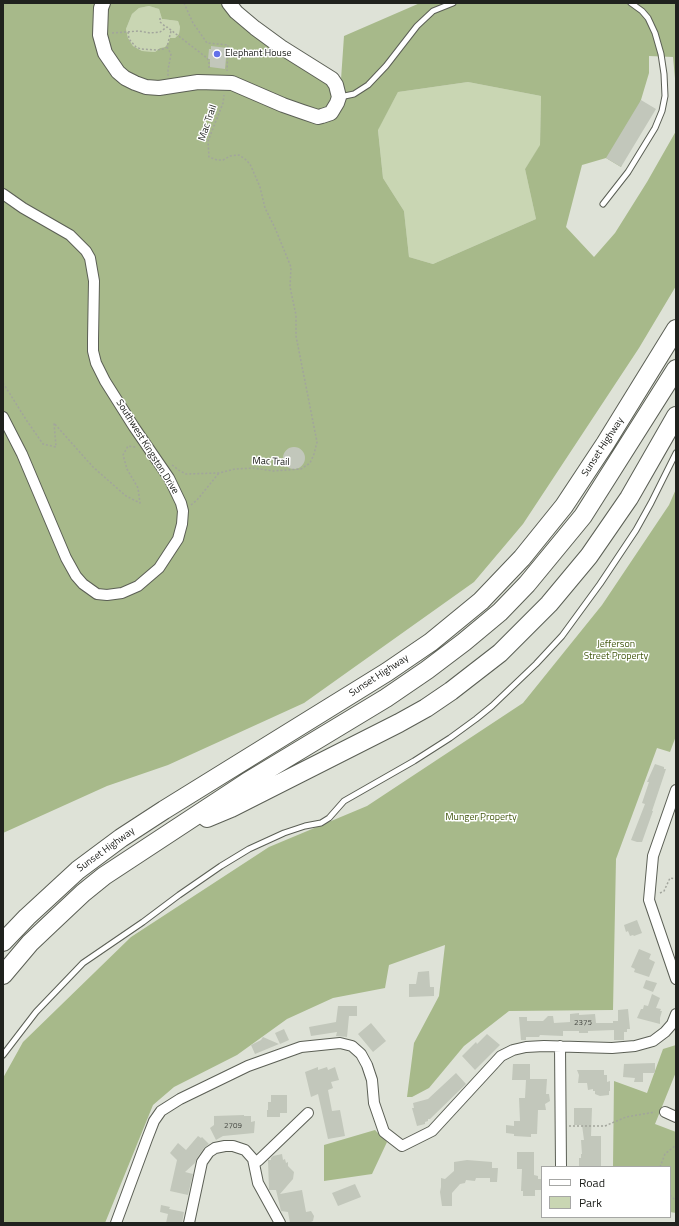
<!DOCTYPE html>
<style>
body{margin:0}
#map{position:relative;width:679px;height:1226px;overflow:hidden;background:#dee2d7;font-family:"Titillium Web",sans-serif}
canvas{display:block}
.frame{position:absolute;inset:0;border:4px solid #20221e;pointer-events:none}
.legend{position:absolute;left:541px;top:1166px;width:130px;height:52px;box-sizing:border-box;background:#fff;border:1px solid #a6a7a5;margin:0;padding:5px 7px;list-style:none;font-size:12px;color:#20221e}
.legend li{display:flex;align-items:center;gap:8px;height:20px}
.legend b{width:20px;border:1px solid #a6a7a5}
</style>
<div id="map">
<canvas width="679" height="1226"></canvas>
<div class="frame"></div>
<ul class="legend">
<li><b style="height:5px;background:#fff"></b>Road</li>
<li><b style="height:11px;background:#c9d6b3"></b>Park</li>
</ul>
</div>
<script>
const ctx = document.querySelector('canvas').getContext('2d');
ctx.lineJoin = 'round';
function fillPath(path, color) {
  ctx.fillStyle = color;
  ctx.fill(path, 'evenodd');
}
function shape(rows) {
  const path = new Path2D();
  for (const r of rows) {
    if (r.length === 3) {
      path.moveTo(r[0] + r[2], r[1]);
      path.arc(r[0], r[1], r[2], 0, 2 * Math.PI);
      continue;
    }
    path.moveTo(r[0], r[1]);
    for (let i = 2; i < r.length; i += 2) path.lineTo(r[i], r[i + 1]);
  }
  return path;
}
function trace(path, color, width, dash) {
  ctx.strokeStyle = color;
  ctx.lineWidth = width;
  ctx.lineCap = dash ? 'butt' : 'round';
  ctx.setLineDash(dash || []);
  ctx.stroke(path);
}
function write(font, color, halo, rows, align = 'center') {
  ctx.font = font + ' "Titillium Web",sans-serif';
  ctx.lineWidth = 3;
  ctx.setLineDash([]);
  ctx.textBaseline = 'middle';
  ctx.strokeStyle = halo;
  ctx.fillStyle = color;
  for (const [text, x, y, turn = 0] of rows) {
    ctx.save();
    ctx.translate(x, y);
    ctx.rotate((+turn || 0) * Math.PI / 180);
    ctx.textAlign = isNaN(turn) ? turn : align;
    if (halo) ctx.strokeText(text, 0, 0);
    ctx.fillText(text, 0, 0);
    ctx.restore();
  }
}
fillPath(shape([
 [149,6,159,9,162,19,178,21,180,27,179,34,175,38,165,47,160,48,155,52,142,51,133,46,128,38,126,29,132,14,139,8],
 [468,82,541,96,540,146,525,169,536,219,433,264,409,257,404,211,383,178,378,129,398,92]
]), '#c9d6b3');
fillPath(shape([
 [3,3,221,3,224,7,340,94,344,36,420,3,676,3,676,89,673,57,649,56,649,73,621,167,606,158,582,165,566,227,594,257,615,233,647,182,676,131,676,286,639,348,523,524,474,582,304,703,168,765,107,786,3,833],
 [149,6,159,9,162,19,178,21,180,27,179,34,175,38,170,38,169,42,165,47,160,48,155,52,142,51,133,46,128,38,126,29,132,14,139,8],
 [468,82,541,96,540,145,525,169,536,219,433,264,409,257,404,211,383,178,378,130,398,92],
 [676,489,676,736,670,752,657,748,616,859,613,1010,509,1011,464,1046,429,1088,412,1097,407,1097,414,1043,439,996,445,945,389,965,385,988,333,998,287,1019,237,1055,174,1087,153,1105,105,1223,3,1223,3,1078,23,1042,131,937,269,847,367,806,523,703,602,605,669,505],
 [676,1045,676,1072,655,1124,676,1132,676,1213,670,1212,670,1167,613,1167,614,1081,647,1093,663,1049],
 [375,1130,387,1142,372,1174,324,1181,324,1145]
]), '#a7b98a');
fillPath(shape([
 [211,46,227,48,225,69,210,67,210,59,208,59,209,49,211,49],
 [641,100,656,109,621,167,606,158],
 [294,458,11],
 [655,764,664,767,664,769,666,769,652,811,653,811,642,842,637,842,631,840,645,804,642,803,649,782,647,782],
 [637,920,642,933,634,936,633,935,630,936,628,931,626,932,624,925],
 [639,949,651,954,649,959,655,962,649,977,634,972,635,969,631,967],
 [429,971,430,987,434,987,434,996,409,997,409,984,416,984,418,972],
 [646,980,657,983,653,992,643,988],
 [652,994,660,998,656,1008,661,1009,660,1011,662,1011,660,1018,660,1024,637,1018,641,1009,643,1009,644,1005,648,1006],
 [338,1006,357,1006,357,1016,349,1016,347,1037,336,1036,337,1032,311,1036,309,1027,336,1022],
 [628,1009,630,1029,627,1029,627,1032,624,1032,624,1040,614,1040,614,1030,588,1031,588,1033,579,1033,579,1031,563,1031,563,1036,540,1035,539,1037,526,1037,526,1040,521,1040,519,1017,527,1017,527,1021,543,1021,548,1016,553,1016,554,1023,570,1022,570,1014,579,1013,579,1015,595,1014,596,1023,613,1023,613,1021,618,1021,618,1010],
 [371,1023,386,1041,373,1052,358,1034],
 [284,1029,289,1040,280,1044,275,1033],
 [487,1034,500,1045,475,1070,462,1056,476,1042,477,1044],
 [263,1037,279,1044,255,1054,251,1045,261,1040],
 [655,1063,655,1073,643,1073,643,1082,634,1082,635,1078,623,1077,624,1064],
 [513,1064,530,1064,530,1079,547,1079,546,1094,549,1094,550,1101,545,1104,546,1110,538,1110,537,1134,531,1134,531,1137,514,1136,514,1134,506,1133,506,1125,514,1126,514,1121,520,1121,519,1098,525,1098,526,1080,512,1080],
 [318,1067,318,1070,327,1067,328,1070,335,1067,339,1080,331,1082,333,1088,328,1090,332,1111,340,1110,345,1136,328,1139,318,1094,311,1097,305,1072],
 [577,1070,604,1070,604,1075,607,1075,607,1082,610,1081,610,1091,609,1091,609,1095,600,1096,595,1094,595,1091,593,1091,593,1089,588,1090,587,1083,578,1083,579,1075],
 [456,1073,466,1084,430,1119,428,1119,428,1121,425,1122,425,1124,417,1126,412,1108,414,1108,413,1103,428,1099],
 [271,1095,287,1095,287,1113,280,1113,280,1117,267,1117,267,1110,268,1110,268,1102,271,1102],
 [574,1108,592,1108,591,1136,601,1136,601,1167,579,1166,579,1158,581,1158,581,1154,582,1154,581,1140,584,1140,582,1125,574,1125],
 [244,1115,244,1116,251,1116,251,1122,255,1121,254,1133,223,1136,216,1140,210,1128,214,1125,214,1116],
 [198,1136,201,1138,202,1137,209,1144,204,1148,197,1158,195,1163,185,1172,193,1174,188,1195,170,1191,177,1160,170,1153,178,1143,186,1150],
 [517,1152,534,1152,534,1175,538,1176,538,1179,541,1179,541,1190,535,1190,535,1196,523,1196,523,1191,521,1191,522,1169,517,1169],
 [282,1154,283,1160,285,1159,286,1163,288,1162,288,1166,294,1172,293,1179,280,1194,302,1190,306,1212,311,1211,314,1216,313,1221,311,1222,311,1223,290,1223,288,1212,281,1211,276,1190,269,1190,268,1160,271,1160,271,1158,273,1156],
 [467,1160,492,1162,492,1168,498,1168,497,1182,490,1182,490,1178,476,1178,475,1181,466,1180,465,1183,460,1184,452,1193,452,1206,442,1206,440,1192,441,1187,441,1178,445,1179,454,1171,454,1162],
 [355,1184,361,1197,338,1206,332,1193],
 [161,1205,170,1207,169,1209,184,1212,182,1223,166,1223,168,1214,160,1212]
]), '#c2c7bb');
const lane = shape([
 [340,97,354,94,368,85,386,66,417,26,433,11,453,3],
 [603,204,628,172,655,128,662,111,665,96,664,74,661,54,655,33,648,18,642,11,631,3],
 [3,1055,36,1012,83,963,143,922,179,895,221,866,249,849,284,833,305,826,321,823,329,818,344,801,414,761,450,738,476,719,492,706,536,664,562,636,600,584,636,530,651,503,676,453]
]);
const street = shape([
 [3,194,23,208,70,235,86,251,90,258,94,281,93,339,93,351,96,363,105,381,134,427,169,478,181,503,183,511,182,524,178,539,159,568,138,586,122,593,107,595,97,594,83,584,76,576,66,558,22,454,3,417],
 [676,790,653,856,649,900,676,979],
 [560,1046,561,1167],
 [665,1112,676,1117],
 [255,1163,259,1160,308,1113],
 [116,1223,147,1139,154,1121,161,1111,180,1099,248,1066,301,1047,340,1043,352,1046,361,1054,367,1065,372,1080,374,1103,384,1132,402,1146,432,1131,501,1056,513,1050,526,1047,544,1046,612,1048,635,1046,653,1041,665,1032,672,1024,676,1014],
 [189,1223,202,1162,209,1152,215,1148,225,1146,233,1146,245,1150,253,1159,258,1183,280,1223]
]);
const secondary = shape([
 [103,3,101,8,100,35,105,53,118,72,125,78,135,83,146,87,159,88,198,82,232,83,283,105,303,112,318,117,322,116,331,113,337,103,339,97,336,85,332,79,281,47,255,28,236,12,229,3]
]);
const highway = shape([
 [207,818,231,808,399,723,426,708,451,691,500,653,549,604,589,556,629,498,676,416],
 [3,942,27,917,78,870,121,838,164,810,387,672,431,642,481,601,522,558,564,506,605,444,676,329],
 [3,975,30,943,49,925,83,893,104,876,247,782,386,698,427,670,464,642,500,612,527,584,583,516,676,369]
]);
trace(lane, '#5b5f55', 7);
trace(street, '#5b5f55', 12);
trace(secondary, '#5b5f55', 16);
trace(highway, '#5b5f55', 20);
trace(shape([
 [184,3,193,23,207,43,228,45,227,71],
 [160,18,160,22,166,27],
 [128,32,129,39,136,47,141,49,157,50,164,49,167,47,171,31],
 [112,33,139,31,150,33,160,32,167,27,207,58,209,61,209,70],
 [167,47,171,54,168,70,168,76],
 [3,383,27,421,43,444,56,447,54,423,93,467,110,482,126,496,140,503,138,488,127,469,123,455,128,446,136,447],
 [172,465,180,471,186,474,219,473,235,469,254,468,273,471,301,469,310,463,314,454,317,442,296,336,296,315,290,287,291,267,275,228,265,208,260,187,250,164,245,159,239,155,230,156,223,160,217,160,209,157,208,141,223,103,224,95],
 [191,505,197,500,219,473],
 [660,893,664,891,670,878,676,879],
 [569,1126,605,1126,626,1117,655,1112],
 [660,1167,665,1154,676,1145],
 [670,1195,676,1201]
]), '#a2a59c', 1.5, [2, 2]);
trace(lane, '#fff', 5);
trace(street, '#fff', 10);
trace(secondary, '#fff', 14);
trace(highway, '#fff', 18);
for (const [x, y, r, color] of [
 [217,54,4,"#6271e9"]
]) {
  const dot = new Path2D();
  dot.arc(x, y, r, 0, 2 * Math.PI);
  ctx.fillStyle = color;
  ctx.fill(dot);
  trace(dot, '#fff', 1.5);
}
write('8px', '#484b45', null, [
 ["2375",583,1023],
 ["2709",233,1126]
]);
write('10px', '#20221e', '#fff', [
 ["Elephant House",225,54]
], 'left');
write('10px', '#20221e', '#fff', [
 ["Mac Trail",208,123,-71],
 ["Southwest Kingston Drive",147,447,58],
 ["Sunset Highway",603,447,-57],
 ["Mac Trail",271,462,2],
 ["Sunset Highway",379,676,-33],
 ["Sunset Highway",106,850,-36]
]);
write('10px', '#455a13', '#fff', [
 ["Jefferson",616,645],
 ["Street Property",616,657],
 ["Munger Property",481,818]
]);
</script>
